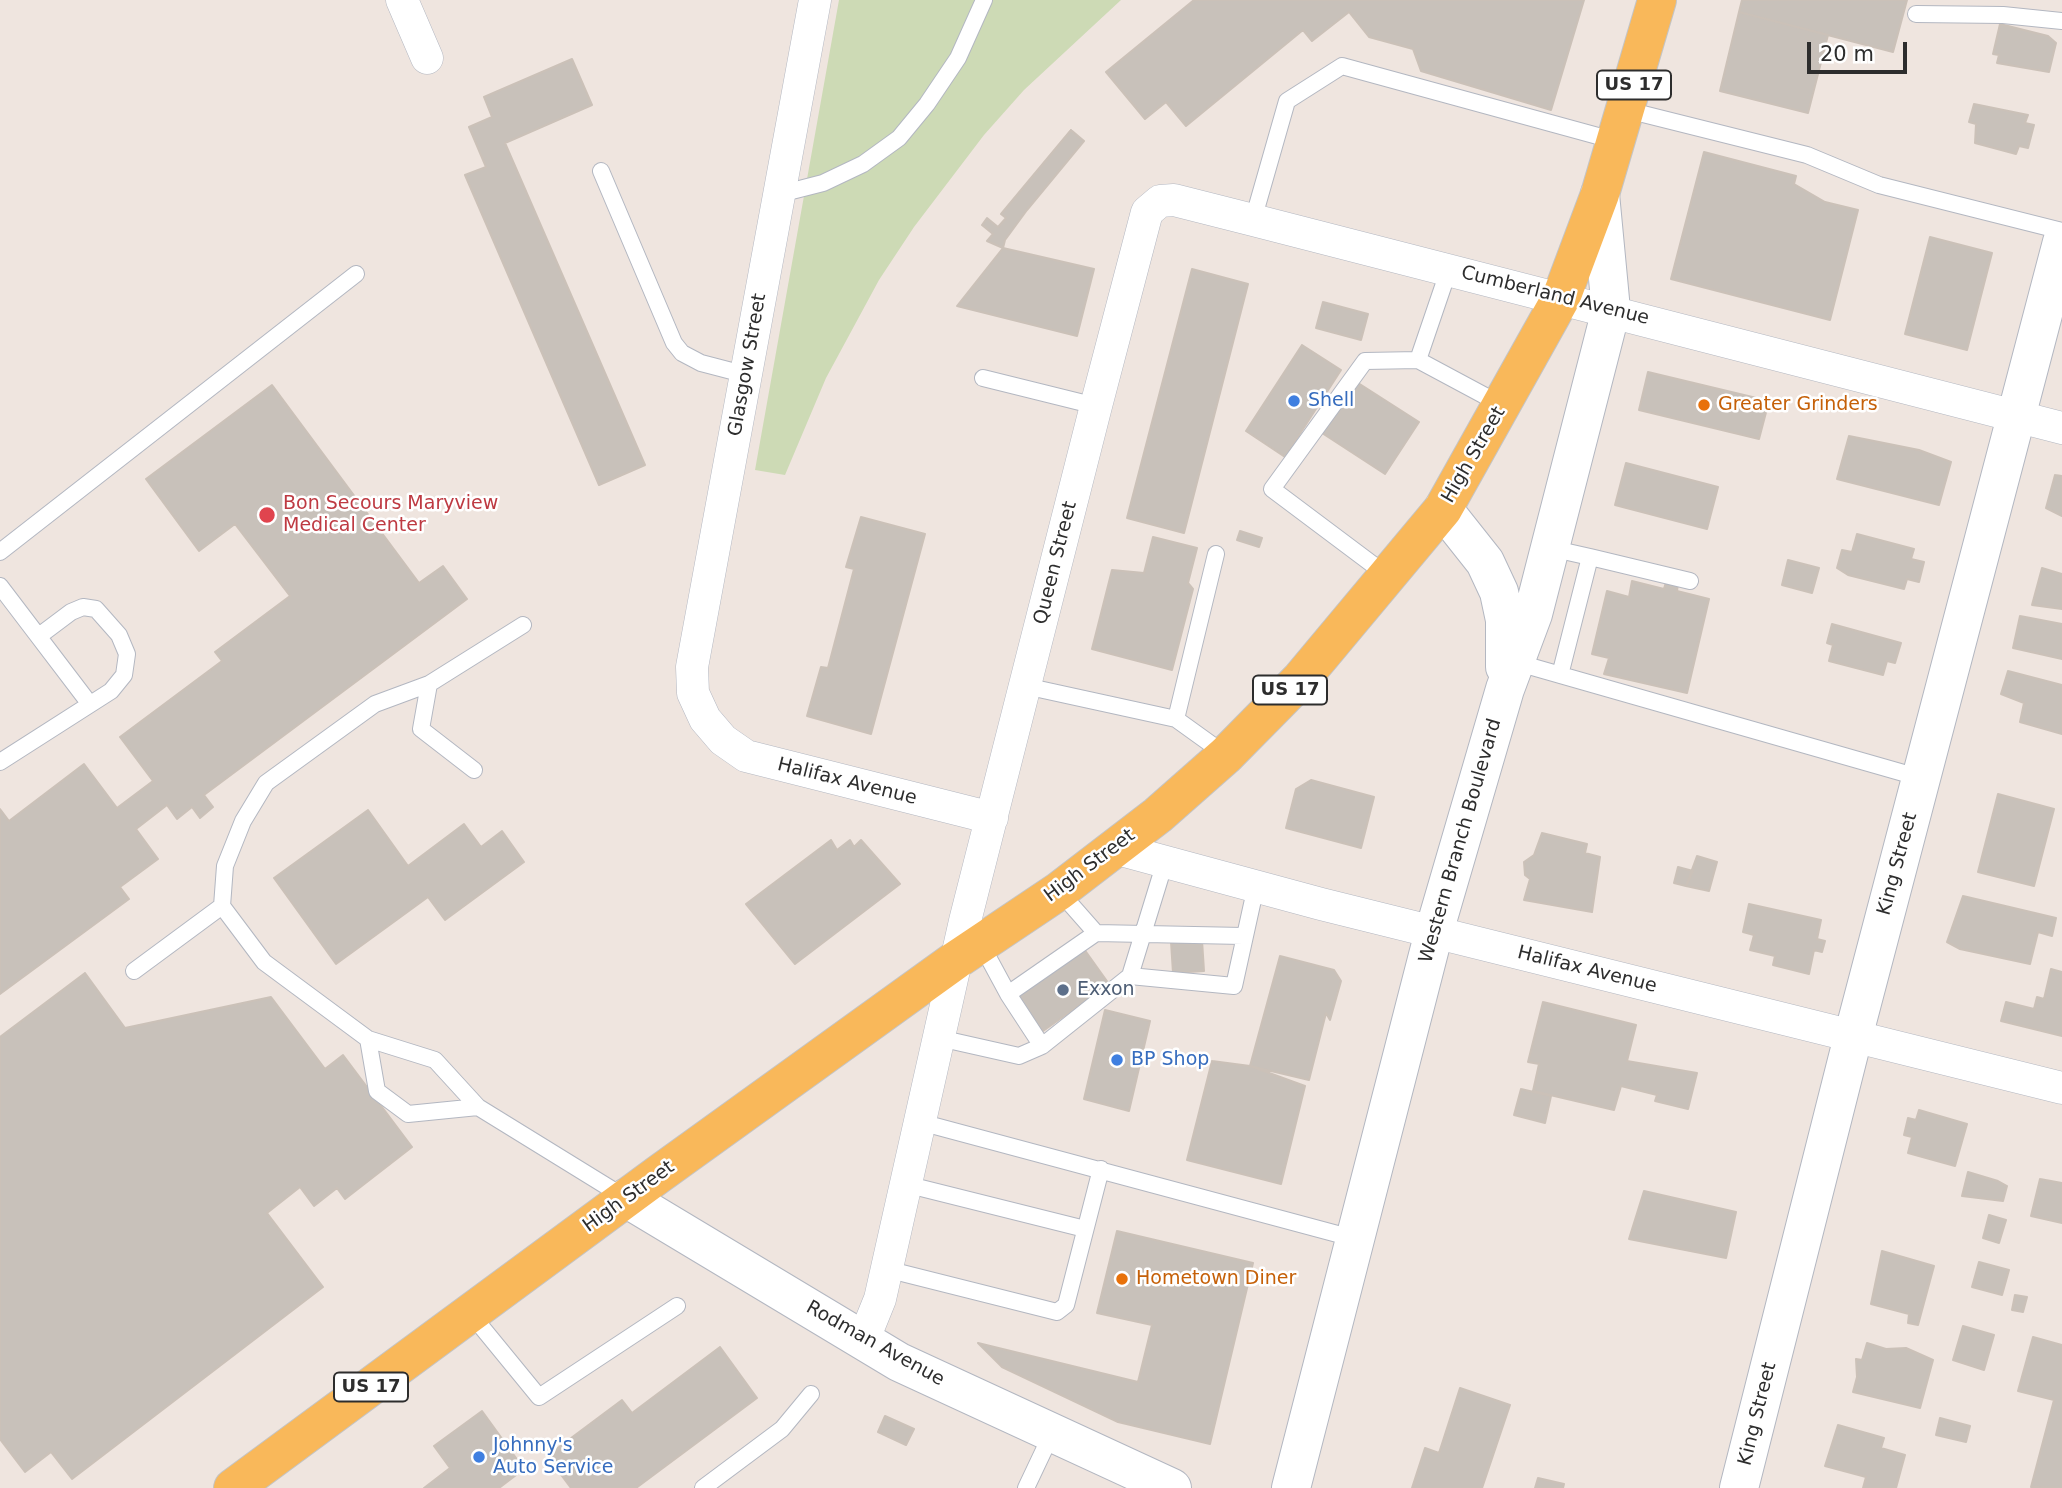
<!DOCTYPE html>
<style>
body{margin:0}
#map{position:relative;width:2062px;height:1488px;overflow:hidden;background:#efe5df;font-family:"DejaVu Sans",sans-serif}
canvas{display:block}
.scale{position:absolute;left:1807px;top:42px;width:100px;height:32px;box-sizing:border-box;border:4px solid #2d2d2d;border-top:0;padding-left:9px;font-size:21px;line-height:24px;white-space:nowrap;color:#2d2d2d;-webkit-text-stroke:5px #fff;paint-order:stroke}
</style>
<div id="map">
<canvas width="2062" height="1488"></canvas>
<div class="scale">20 m</div>
</div>
<script>
const ctx = document.querySelector('canvas').getContext('2d');
ctx.lineJoin = 'round';
function fillPath(path, color) {
  ctx.fillStyle = color;
  ctx.fill(path, 'evenodd');
}
function shape(rows) {
  const path = new Path2D();
  for (const r of rows) {
    path.moveTo(r[0], r[1]);
    for (let i = 2; i < r.length; i += 2) path.lineTo(r[i], r[i + 1]);
  }
  return path;
}
function trace(path, color, width, dash) {
  ctx.strokeStyle = color;
  ctx.lineWidth = width;
  ctx.lineCap = dash ? 'butt' : 'round';
  ctx.setLineDash(dash || []);
  ctx.stroke(path);
}
function write(font, color, halo, rows, align = 'center') {
  ctx.font = font + ' "DejaVu Sans",sans-serif';
  ctx.lineWidth = 5;
  ctx.setLineDash([]);
  ctx.textBaseline = 'middle';
  ctx.strokeStyle = halo;
  ctx.fillStyle = color;
  for (const [text, x, y, turn = 0] of rows) {
    ctx.save();
    ctx.translate(x, y);
    ctx.rotate((+turn || 0) * Math.PI / 180);
    ctx.textAlign = isNaN(turn) ? turn : align;
    if (halo) ctx.strokeText(text, 0, 0);
    ctx.fillText(text, 0, 0);
    ctx.restore();
  }
}
fillPath(shape([
 [839,0,1121,0,1024,90,984,135,914,227,879,280,826,378,785,475,755,470]
]), '#cddab5');
const building = shape([
 [1194,0,1584,0,1551,110,1421,71,1413,49,1369,37,1349,12,1312,41,1303,30,1186,126,1166,102,1145,119,1106,72,1194,0],
 [1742,0,1907,0,1893,52,1739,12,1742,0],
 [1739,12,1828,35,1808,113,1720,91,1739,12],
 [2000,24,2048,36,2056,43,2049,72,1997,63,1999,55,1993,54,2000,24],
 [572,59,592,105,505,143,645,465,599,485,465,175,486,167,469,127,492,117,484,97,572,59],
 [1974,104,2028,115,2025,123,2034,125,2028,148,2019,146,2016,154,1975,143,1976,124,1969,122,1974,104],
 [1071,130,1084,141,1027,210,1005,240,1003,248,987,241,993,234,982,225,987,218,998,227,1006,218,1001,214,1071,130],
 [1704,152,1796,176,1794,184,1825,202,1858,210,1830,320,1671,279,1704,152],
 [1930,237,1992,253,1967,350,1905,334,1930,237],
 [1003,248,1094,269,1077,336,957,306,1003,248],
 [1192,269,1248,284,1184,533,1127,518,1192,269],
 [1323,302,1368,314,1361,340,1316,328,1323,302],
 [1302,345,1341,370,1285,457,1246,431,1302,345],
 [1648,372,1769,401,1759,439,1639,410,1648,372],
 [1355,381,1419,422,1385,474,1322,433,1355,381],
 [272,385,419,583,443,566,467,599,204,795,213,807,200,818,192,807,177,819,167,805,136,829,158,859,120,887,129,899,0,994,0,809,9,821,84,764,117,808,153,781,120,737,222,661,215,652,290,596,235,524,199,551,146,479,272,385],
 [1849,436,1919,450,1951,462,1939,505,1837,479,1849,436],
 [1626,463,1718,487,1707,529,1615,505,1626,463],
 [2055,475,2062,476,2062,516,2046,508,2055,475],
 [861,517,925,534,871,734,807,716,821,667,828,668,854,569,846,567,861,517],
 [1240,531,1262,538,1259,547,1237,540,1240,531],
 [1857,534,1914,549,1911,559,1924,562,1919,582,1907,579,1904,589,1848,575,1837,568,1842,550,1852,552,1857,534],
 [1153,537,1197,548,1188,583,1193,589,1172,670,1092,649,1112,570,1144,573,1153,537],
 [1788,560,1819,568,1812,593,1782,585,1788,560],
 [2042,568,2062,574,2062,609,2032,605,2042,568],
 [1632,581,1664,589,1666,582,1678,584,1677,591,1709,599,1687,693,1604,674,1609,658,1592,654,1607,591,1629,597,1632,581],
 [2020,616,2062,624,2062,659,2013,648,2020,616],
 [1832,624,1901,643,1895,663,1887,661,1883,675,1829,661,1833,645,1827,643,1832,624],
 [2008,671,2062,685,2062,734,2020,722,2024,703,2001,694,2008,671],
 [1311,780,1374,797,1361,848,1286,828,1296,789,1311,780],
 [1998,794,2054,809,2034,886,1978,872,1998,794],
 [368,810,408,866,464,824,481,847,502,831,524,862,445,920,428,897,336,964,274,878,368,810],
 [1542,833,1587,844,1585,853,1600,857,1592,912,1524,900,1530,879,1525,875,1524,862,1534,855,1542,833],
 [831,840,837,850,850,840,854,847,861,840,900,884,795,964,746,904,831,840],
 [1697,856,1717,862,1709,891,1686,886,1697,856],
 [1678,867,1693,871,1686,886,1674,883,1678,867],
 [1963,896,2056,918,2052,936,2038,932,2030,964,1960,949,1947,942,1963,896],
 [1749,904,1821,920,1817,939,1825,941,1822,952,1814,950,1809,974,1773,965,1775,956,1750,950,1754,935,1743,932,1749,904],
 [1202,940,1204,971,1173,973,1171,942,1202,940],
 [1084,949,1109,984,1043,1031,1018,996,1084,949],
 [1280,956,1334,970,1341,981,1330,1020,1326,1013,1309,1080,1250,1066,1280,956],
 [2051,969,2062,972,2062,1036,2001,1021,2006,1002,2034,1009,2037,997,2044,999,2051,969],
 [85,973,125,1028,271,997,325,1069,343,1055,412,1147,345,1199,337,1188,314,1206,300,1187,267,1213,323,1287,72,1479,51,1452,25,1472,0,1439,0,1037,85,973],
 [1543,1002,1636,1025,1627,1061,1697,1073,1688,1109,1655,1101,1657,1095,1621,1086,1614,1110,1533,1091,1539,1064,1528,1062,1543,1002],
 [1105,1010,1150,1021,1129,1111,1084,1099,1105,1010],
 [1212,1061,1250,1066,1305,1086,1281,1184,1187,1160,1212,1061],
 [1521,1089,1551,1096,1545,1123,1514,1115,1521,1089],
 [1919,1110,1967,1124,1955,1166,1908,1153,1912,1137,1904,1135,1908,1118,1916,1120,1919,1110],
 [1968,1172,1998,1181,2007,1186,2003,1201,1962,1196,1968,1172],
 [2040,1179,2062,1183,2062,1223,2031,1216,2040,1179],
 [1644,1191,1736,1212,1726,1258,1629,1239,1644,1191],
 [1989,1215,2006,1220,1999,1243,1983,1238,1989,1215],
 [1117,1231,1253,1263,1210,1444,1118,1422,1002,1367,978,1343,1138,1382,1152,1325,1097,1313,1117,1231],
 [1882,1251,1934,1266,1918,1325,1908,1323,1909,1314,1871,1304,1882,1251],
 [1979,1262,2009,1270,2002,1295,1972,1287,1979,1262],
 [2015,1295,2027,1297,2023,1312,2012,1310,2015,1295],
 [1963,1326,1994,1335,1984,1370,1953,1360,1963,1326],
 [2033,1337,2062,1345,2062,1488,2031,1487,2054,1400,2018,1391,2033,1337],
 [1867,1343,1886,1349,1906,1348,1933,1360,1920,1408,1853,1392,1857,1377,1856,1359,1862,1360,1867,1343],
 [720,1347,757,1398,636,1488,571,1488,547,1456,622,1400,632,1413,720,1347],
 [1460,1388,1510,1405,1482,1488,1412,1488,1425,1448,1439,1453,1460,1388],
 [482,1411,524,1469,499,1488,424,1488,450,1468,434,1446,482,1411],
 [885,1416,914,1429,906,1445,878,1432,885,1416],
 [1940,1418,1970,1426,1966,1442,1936,1435,1940,1418],
 [1838,1425,1884,1438,1881,1448,1905,1455,1896,1488,1863,1488,1866,1477,1825,1466,1838,1425],
 [1538,1478,1564,1484,1563,1488,1535,1488,1538,1478]
]);
fillPath(building, '#c8c1ba');
trace(building, '#cbc1b8', 2);
const lane = shape([
 [1916,14,2003,15,2062,21],
 [1627,110,1807,155,1879,185,2062,231],
 [601,171,674,343,682,353,701,363,747,375],
 [780,194,823,183,863,164,899,138,927,104,958,58,984,0],
 [1253,220,1287,101,1342,66,1616,141],
 [1449,269,1418,360,1502,405],
 [983,378,1096,406],
 [1550,548,1590,557],
 [0,552,356,274],
 [1388,576,1272,489,1365,361,1418,360],
 [0,586,89,703],
 [523,625,429,684,375,704,266,783,243,821,225,866,222,906,264,962,368,1039,435,1060,478,1107,624,1197],
 [1515,662,1921,778],
 [1560,675,1590,557,1690,581],
 [429,684,421,729,474,770],
 [1025,686,1176,719,1226,755],
 [1176,719,1216,554],
 [0,762,111,691,124,675,127,654,119,635,96,609,83,607,71,612,39,636],
 [1096,933,1243,936],
 [981,944,1008,994],
 [134,971,222,906],
 [1130,976,1234,986,1256,886],
 [939,1038,1019,1056,1042,1046,1008,994,1096,933,1059,891],
 [368,1039,377,1091,408,1114,478,1107],
 [1042,1046,1130,976,1165,862],
 [920,1122,1356,1239],
 [905,1184,1085,1229],
 [886,1269,1057,1312,1066,1305,1101,1169],
 [471,1314,539,1397,677,1306],
 [703,1488,782,1429,811,1394],
 [1026,1488,1052,1433]
]);
const street = shape([
 [402,0,427,58],
 [815,0,692,667,693,693,705,719,723,740,746,756,992,818],
 [1114,848,1321,904,2062,1088],
 [863,1341,880,1299,965,921,1096,406,1147,212,1160,201,1174,200,1253,220,2062,428]
]);
const secondary = shape([
 [1443,509,1485,562,1499,592,1505,620,1505,667],
 [626,1198,899,1362,1172,1488],
 [1291,1488,1434,932,1505,689,1533,614,1611,310,1600,194],
 [1739,1488,1853,1037,2062,242]
]);
const primary = shape([
 [233,1488,659,1174,956,960,1059,891,1158,815,1226,755,1301,679,1443,509,1561,298,1600,194,1657,0]
]);
trace(lane, '#b3b7c1', 18);
trace(street, '#b3b7c1', 33);
trace(secondary, '#b3b7c1', 40);
trace(primary, '#c4c4c4', 40);
trace(lane, '#fff', 16);
trace(street, '#fff', 32);
trace(secondary, '#fff', 38);
trace(primary, '#f9b85a', 38);
for (const [x, y, r, color] of [
 [1294,401,7,"#3f7fe0"],
 [1704,405,7,"#e8710a"],
 [267,515,9,"#e0444e"],
 [1063,990,7,"#5c6f8a"],
 [1117,1060,7,"#3f7fe0"],
 [1122,1279,7,"#e8710a"],
 [479,1457,7,"#3f7fe0"]
]) {
  const dot = new Path2D();
  dot.arc(x, y, r, 0, 2 * Math.PI);
  ctx.fillStyle = color;
  ctx.fill(dot);
  trace(dot, '#fff', 2.5);
}
for (const [x, y, w] of [
 [1634,85,74],
 [1290,690,74],
 [371,1387,74]
]) {
  const box = new Path2D();
  box.roundRect(x - w / 2, y - 14.5, w, 29, 5);
  ctx.fillStyle = '#fff';
  ctx.fill(box);
  trace(box, '#2d2d2d', 2);
}
write('bold 18px', '#2d2d2d', null, [
 ["US 17",1634,85],
 ["US 17",1290,690],
 ["US 17",371,1387]
]);
write('19px', '#2d2d2d', '#fff', [
 ["Cumberland Avenue",1555,296,14],
 ["Glasgow Street",748,365,-80],
 ["High Street",1474,455,-60],
 ["Queen Street",1056,563,-76],
 ["Halifax Avenue",847,782,14],
 ["Western Branch Boulevard",1461,841,-74],
 ["King Street",1898,864,-75],
 ["High Street",1090,866,-37],
 ["Halifax Avenue",1587,970,14],
 ["High Street",629,1197,-36],
 ["Rodman Avenue",875,1344,29],
 ["King Street",1758,1414,-76]
]);
write('19px', '#366cbe', '#fff', [
 ["Shell",1308,401],
 ["BP Shop",1131,1060],
 ["Johnny's",493,1446],
 ["Auto Service",493,1468]
], 'left');
write('19px', '#c56008', '#fff', [
 ["Greater Grinders",1718,405],
 ["Hometown Diner",1136,1279]
], 'left');
write('19px', '#be3a42', '#fff', [
 ["Bon Secours Maryview",283,504],
 ["Medical Center",283,526]
], 'left');
write('19px', '#4e5e75', '#fff', [
 ["Exxon",1077,990]
], 'left');
</script>
